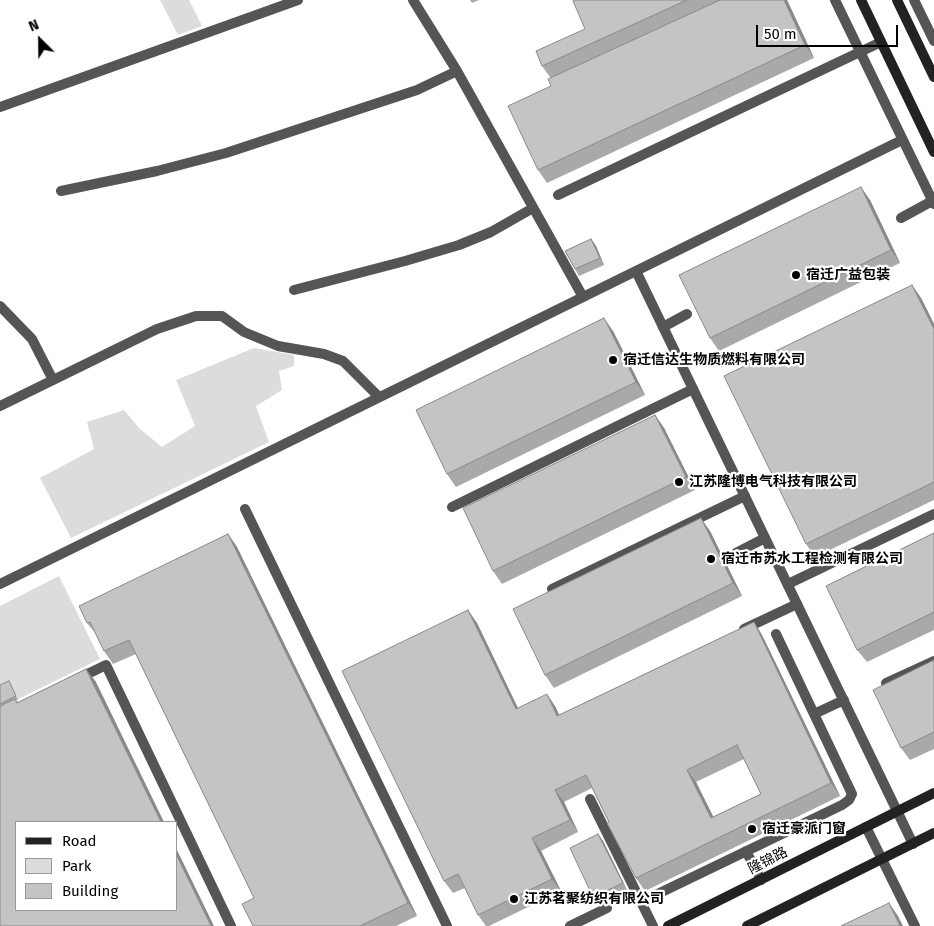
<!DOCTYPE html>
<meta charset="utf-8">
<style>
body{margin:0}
#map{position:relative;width:934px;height:926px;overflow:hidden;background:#fff;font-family:"Fira Sans",sans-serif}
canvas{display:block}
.legend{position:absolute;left:15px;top:821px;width:162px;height:90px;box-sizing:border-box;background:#fff;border:1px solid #999;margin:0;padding:6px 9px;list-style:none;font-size:15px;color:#000}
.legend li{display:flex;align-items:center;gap:10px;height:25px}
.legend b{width:25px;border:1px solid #999}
.north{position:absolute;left:15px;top:15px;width:50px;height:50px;-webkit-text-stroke:4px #fff;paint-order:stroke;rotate:337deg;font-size:14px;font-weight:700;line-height:20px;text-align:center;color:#000}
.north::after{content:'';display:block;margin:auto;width:18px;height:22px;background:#000;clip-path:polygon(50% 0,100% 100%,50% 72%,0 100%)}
.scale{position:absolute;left:756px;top:25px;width:142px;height:22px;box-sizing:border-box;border:2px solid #000;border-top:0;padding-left:6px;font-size:15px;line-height:18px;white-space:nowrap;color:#000;-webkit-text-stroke:4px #fff;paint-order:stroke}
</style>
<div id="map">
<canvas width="934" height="926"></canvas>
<ul class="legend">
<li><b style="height:6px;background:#222"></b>Road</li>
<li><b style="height:14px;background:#dcdcdc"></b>Park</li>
<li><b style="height:14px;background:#c4c4c4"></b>Building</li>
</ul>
<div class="north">N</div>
<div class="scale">50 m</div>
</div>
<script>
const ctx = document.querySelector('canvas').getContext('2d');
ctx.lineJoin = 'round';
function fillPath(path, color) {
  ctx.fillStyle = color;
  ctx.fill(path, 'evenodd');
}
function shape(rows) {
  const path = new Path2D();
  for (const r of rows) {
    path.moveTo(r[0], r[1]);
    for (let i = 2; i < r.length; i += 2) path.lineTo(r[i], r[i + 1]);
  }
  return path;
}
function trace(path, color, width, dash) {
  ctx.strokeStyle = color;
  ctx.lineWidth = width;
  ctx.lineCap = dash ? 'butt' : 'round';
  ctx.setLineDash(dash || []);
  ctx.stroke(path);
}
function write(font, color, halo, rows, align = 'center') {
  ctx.font = font + ' "Fira Sans","Noto Sans SC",sans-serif';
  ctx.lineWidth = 4.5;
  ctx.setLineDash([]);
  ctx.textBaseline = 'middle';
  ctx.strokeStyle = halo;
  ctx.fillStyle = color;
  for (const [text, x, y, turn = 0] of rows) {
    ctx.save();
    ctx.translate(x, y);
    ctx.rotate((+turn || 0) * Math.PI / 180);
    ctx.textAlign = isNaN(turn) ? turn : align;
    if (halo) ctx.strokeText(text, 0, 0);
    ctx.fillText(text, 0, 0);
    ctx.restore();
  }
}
fillPath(shape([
 [160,0,189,0,202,26,178,35],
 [254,348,294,355,294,366,279,371,282,390,256,406,269,442,71,538,40,478,94,449,87,422,124,410,140,429,162,447,195,426,176,380],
 [59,576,100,659,0,708,0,606]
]), '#dcdcdc');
trace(shape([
 [413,0,457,71,583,297],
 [835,0,934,204],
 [914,0,934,41],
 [0,107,298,0],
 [61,191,157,171,226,153,417,90,457,71],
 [558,195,881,42],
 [901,218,934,200],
 [294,290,405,261,459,245,491,232,533,208],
 [0,306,32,339,53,380],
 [663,327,687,314],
 [0,406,157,329,196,316,222,316,244,332,278,346,324,354,343,361,379,397],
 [452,507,693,389],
 [245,509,447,926],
 [736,553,765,538],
 [788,584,934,514],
 [552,589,745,496],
 [744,629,797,604],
 [77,679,106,665,231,926],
 [886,683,934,661],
 [814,714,844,700],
 [590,799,653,926],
 [866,827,915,926],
 [746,851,761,880],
 [641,902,842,805,849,800,852,794,776,634],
 [570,926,607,908]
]), '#555', 10);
trace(shape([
 [636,271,913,844],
 [0,584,902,140]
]), '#555', 10);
trace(shape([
 [861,0,934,152],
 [897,0,934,77],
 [668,926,934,793],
 [747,926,934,833]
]), '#222', 10);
fillPath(shape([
 [470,0,479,0,472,3],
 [575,0,787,0,814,58,547,183,538,170,551,86,550,77,542,66,585,29],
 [870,200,900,263,719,351,710,338],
 [591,239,596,246,604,265,579,276,575,269],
 [912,285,921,298,934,324,934,500,815,557,806,544],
 [613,331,645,395,456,487,447,474],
 [655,415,664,428,695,490,502,584,493,571],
 [710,531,742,596,554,688,545,675],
 [934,533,934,630,867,662,857,650],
 [228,534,237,547,417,916,396,926,253,926,254,898,136,654,113,664,104,651,97,635,87,623],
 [754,622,762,635,840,796,645,891,636,878,592,788,564,802,578,832,541,851,561,891,489,926,486,926,478,915,465,888,453,893,444,881,477,623,518,708,555,706,559,715],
 [744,759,761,794,713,817,696,782],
 [934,660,934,749,910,760,901,748],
 [86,669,96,682,0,924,0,685,11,685,18,700,16,700,18,702],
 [598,834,603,841,627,890,598,904,593,897]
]), '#a9a9a9');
fillPath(shape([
 [784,0,787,0,814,58,805,45],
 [861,187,870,200,900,263,891,250],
 [591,239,596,246,604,265,600,258],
 [912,285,921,298,934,324,934,329],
 [604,318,613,331,645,395,636,382],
 [655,415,664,428,695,490,686,477],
 [701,518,710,531,742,596,733,583],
 [228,534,237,547,417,916,408,903],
 [468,610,477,623,524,721,516,709],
 [754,622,762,635,840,796,831,783],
 [86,669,96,682,164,822,161,822],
 [547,694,555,706,566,729,557,716],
 [687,770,696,782,720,830,711,818],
 [555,790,564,802,578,832,570,820],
 [598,834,603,841,627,890,623,883],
 [532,838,541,851,561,891,552,879],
 [176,848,214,926,211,926,176,854],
 [889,903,898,916,903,926,900,926]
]), '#898989');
const building = shape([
 [575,0,687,0,542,66,536,51,585,29,573,1,575,0],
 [720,0,784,0,805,45,538,170,508,106,551,86,548,79,720,0],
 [861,187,891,250,710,338,679,275,861,187],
 [591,239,600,258,575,269,565,251,591,239],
 [912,285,934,329,934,482,806,544,724,376,912,285],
 [604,318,636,382,447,474,416,410,604,318],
 [655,415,686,477,493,571,463,508,655,415],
 [701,518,733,583,545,675,513,609,701,518],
 [934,533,934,612,857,650,826,586,934,533],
 [228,534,408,903,360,926,253,926,242,904,254,898,129,640,104,651,90,622,87,623,79,606,228,534],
 [468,610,516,709,547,694,557,716,754,622,831,783,636,878,607,823,609,822,586,775,555,790,570,820,532,838,552,879,478,915,458,874,444,881,342,671,468,610],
 [737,745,761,794,711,818,687,770,737,745],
 [934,660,934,732,901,748,873,690,934,660],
 [86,669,161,822,16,822,16,910,176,910,176,854,211,926,1,926,0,924,0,706,15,699,17,703,86,669],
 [9,681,16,696,0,704,0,685,9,681],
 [598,834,623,883,593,897,570,848,598,834],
 [889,903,900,926,841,926,889,903]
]);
fillPath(building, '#c4c4c4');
trace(building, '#898989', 1);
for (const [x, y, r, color] of [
 [796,275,5,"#000"],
 [613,360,5,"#000"],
 [679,482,5,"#000"],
 [711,559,5,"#000"],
 [752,829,5,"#000"],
 [514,899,5,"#000"]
]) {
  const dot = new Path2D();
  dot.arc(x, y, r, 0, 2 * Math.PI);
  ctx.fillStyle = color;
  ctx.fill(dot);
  trace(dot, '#fff', 2);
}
write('bold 14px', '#000', '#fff', [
 ["宿迁广益包装",806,275],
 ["宿迁信达生物质燃料有限公司",623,360],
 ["江苏隆博电气科技有限公司",689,482],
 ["宿迁市苏水工程检测有限公司",721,559],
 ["宿迁豪派门窗",762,829],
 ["江苏茗聚纺织有限公司",524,899]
], 'left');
write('14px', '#000', '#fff', [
 ["隆锦路",768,861,-27]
]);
</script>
